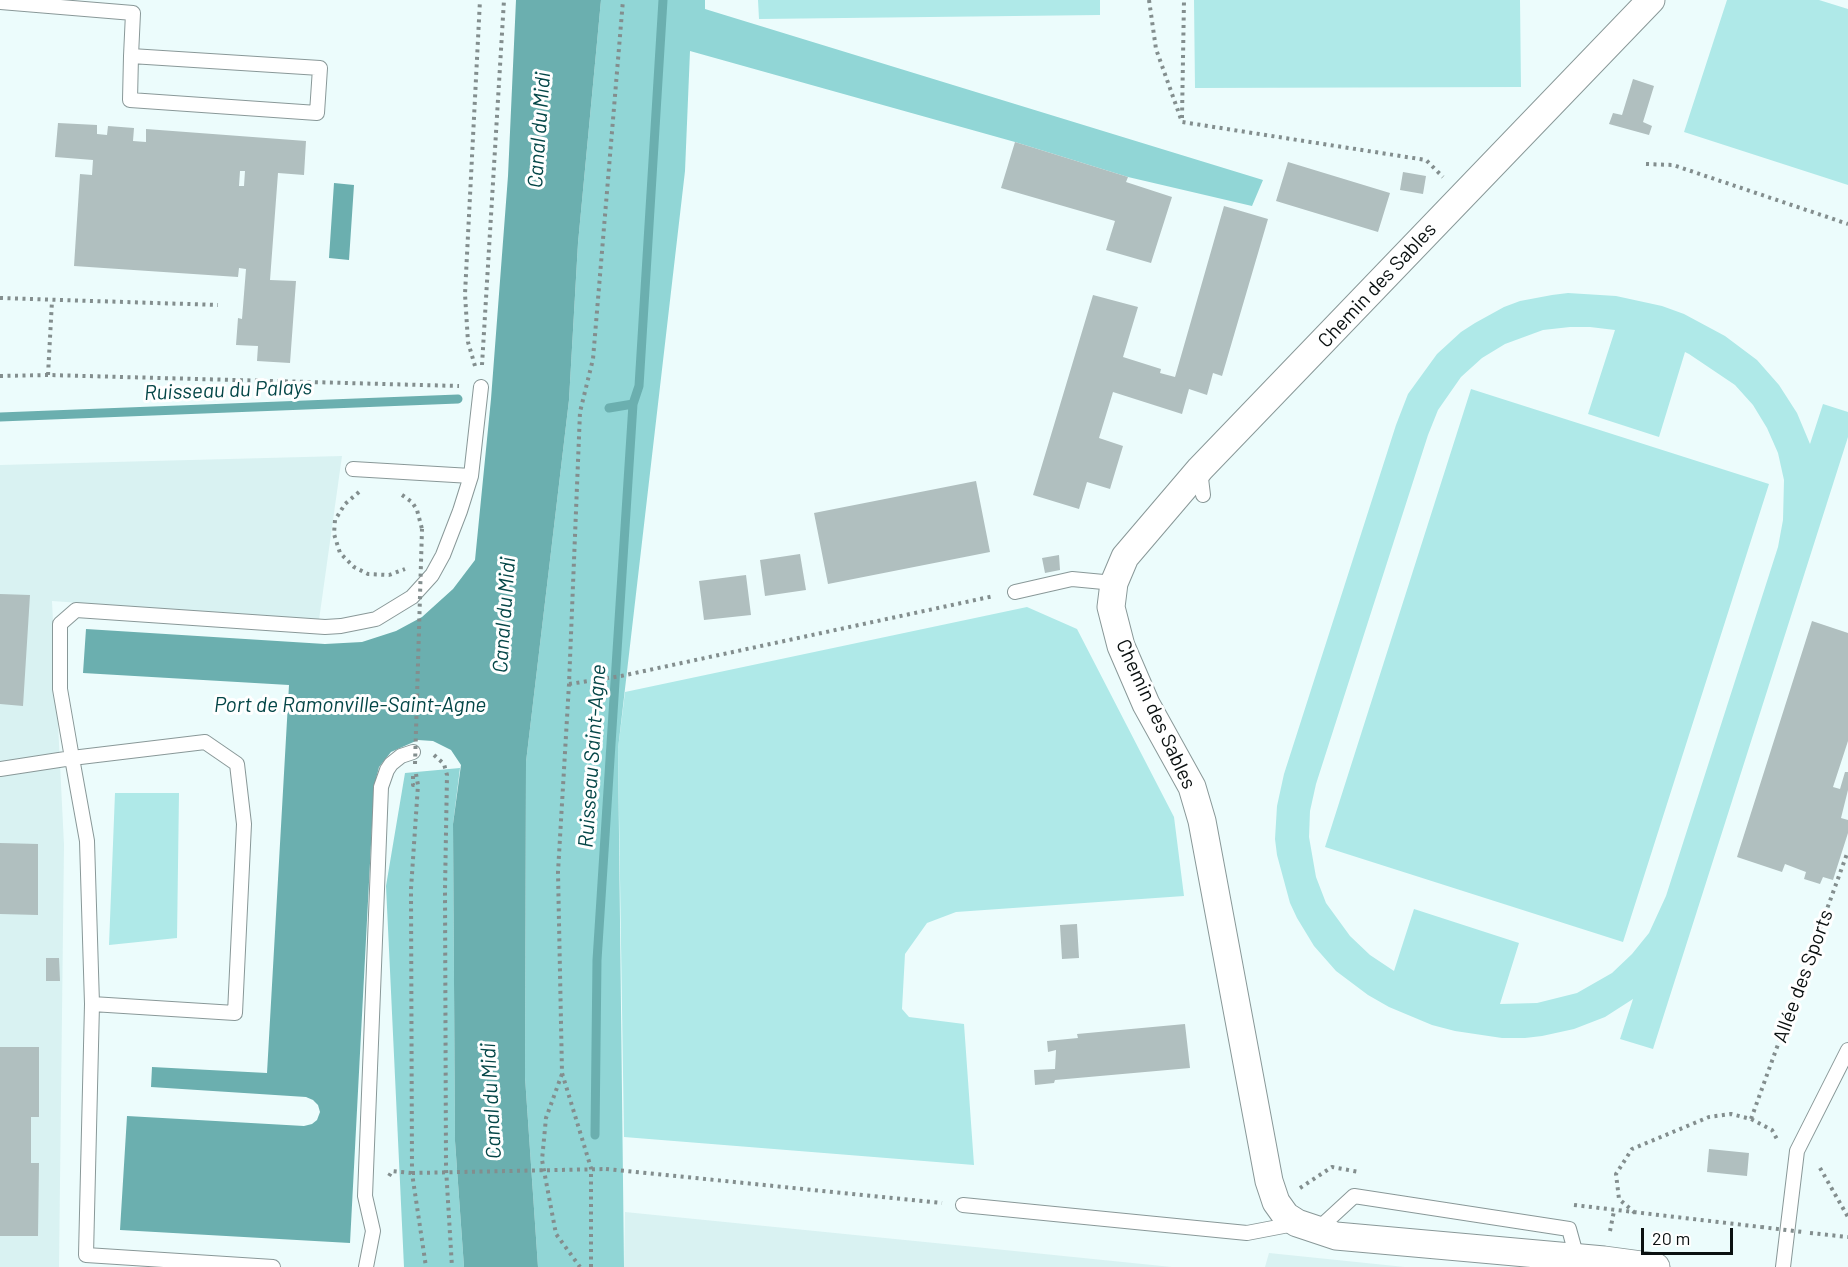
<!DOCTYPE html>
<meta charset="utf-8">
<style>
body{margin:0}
#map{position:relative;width:1848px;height:1267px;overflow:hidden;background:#ecfcfc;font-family:Barlow,sans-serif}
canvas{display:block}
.scale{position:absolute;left:1641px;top:1228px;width:92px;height:27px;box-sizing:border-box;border:3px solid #0a1010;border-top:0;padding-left:8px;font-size:18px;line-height:21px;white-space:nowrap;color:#0a1010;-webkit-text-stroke:4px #fff;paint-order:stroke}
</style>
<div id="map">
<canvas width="1848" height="1267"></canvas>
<div class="scale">20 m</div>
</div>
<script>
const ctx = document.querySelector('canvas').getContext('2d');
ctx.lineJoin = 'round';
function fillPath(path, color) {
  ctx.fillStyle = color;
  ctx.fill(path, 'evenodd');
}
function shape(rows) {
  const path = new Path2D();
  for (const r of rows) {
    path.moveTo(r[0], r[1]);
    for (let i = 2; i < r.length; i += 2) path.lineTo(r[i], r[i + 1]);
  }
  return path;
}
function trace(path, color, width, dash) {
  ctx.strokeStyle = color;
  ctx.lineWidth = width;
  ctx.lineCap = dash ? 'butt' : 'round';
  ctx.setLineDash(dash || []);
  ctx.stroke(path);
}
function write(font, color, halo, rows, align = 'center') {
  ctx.font = font + ' Barlow,sans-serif';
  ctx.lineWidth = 6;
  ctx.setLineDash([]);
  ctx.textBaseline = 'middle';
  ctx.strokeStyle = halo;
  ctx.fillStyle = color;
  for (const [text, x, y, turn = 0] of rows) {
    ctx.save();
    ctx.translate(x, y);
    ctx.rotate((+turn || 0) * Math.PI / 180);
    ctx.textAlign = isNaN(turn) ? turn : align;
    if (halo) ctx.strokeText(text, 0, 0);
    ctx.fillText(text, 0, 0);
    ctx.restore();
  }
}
fillPath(shape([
 [342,456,319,620,52,601,64,845,59,1267,0,1267,0,465],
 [625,1212,975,1247,1172,1267,624,1267],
 [1269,1253,1405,1267,1265,1267]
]), '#d9f2f2');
fillPath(shape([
 [758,0,1100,0,1100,15,759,19],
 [1194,0,1520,0,1521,87,1195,88],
 [1727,0,1819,0,1848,9,1848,185,1684,132],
 [1568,293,1616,296,1662,306,1684,314,1725,336,1757,360,1779,385,1797,413,1810,444,1823,404,1848,412,1848,437,1653,1049,1620,1039,1633,999,1605,1017,1574,1029,1542,1036,1525,1038,1502,1038,1455,1031,1432,1025,1389,1007,1368,995,1336,971,1314,946,1297,918,1290,903,1277,855,1275,839,1277,806,1284,774,1396,425,1408,394,1437,354,1461,332,1475,323,1504,307,1520,301,1552,295],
 [1590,327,1615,330,1588,414,1659,437,1685,352,1689,354,1735,385,1753,405,1767,428,1778,453,1784,480,1783,520,1778,547,1666,896,1649,933,1632,954,1612,973,1577,993,1537,1003,1500,1004,1519,943,1414,909,1394,971,1370,955,1350,936,1326,903,1316,877,1309,837,1310,811,1316,784,1428,435,1438,410,1461,377,1482,358,1505,344,1543,330,1570,327],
 [1471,389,1769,484,1623,942,1325,847],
 [1027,607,1077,629,1174,817,1184,896,956,912,927,923,905,954,902,1009,909,1017,964,1024,974,1165,624,1137,618,749,625,692],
 [115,793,179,793,177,938,109,945]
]), '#afe9e8');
fillPath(shape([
 [601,0,705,0,705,9,1263,180,1252,206,1128,177,1015,142,690,51,685,171,618,749,624,1267,538,1267,525,1077,526,762,569,400,578,243],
 [460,768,453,824,455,1141,464,1267,404,1267,386,886,405,773]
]), '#91d6d6');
fillPath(shape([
 [516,0,601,0,578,243,569,400,526,762,525,1077,538,1267,464,1267,455,1141,453,824,461,765,451,750,433,741,418,740,391,752,379,767,374,787,350,1243,120,1230,127,1116,304,1126,312,1124,317,1120,320,1112,318,1105,313,1100,306,1097,151,1087,152,1067,267,1073,289,685,83,673,86,629,325,644,362,642,396,631,422,617,453,589,475,560,491,399,508,176],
 [334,183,354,185,349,260,329,258]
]), '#6bafaf');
trace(shape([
 [633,404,639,386,663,0],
 [0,417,458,399],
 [595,1135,597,960,633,404,609,408]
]), '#6bafaf', 9);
fillPath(shape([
 [1633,79,1654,86,1643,122,1652,126,1649,135,1609,124,1613,113,1622,115],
 [58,123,97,125,97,134,107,135,108,126,134,128,133,141,146,142,146,129,306,141,304,175,278,173,270,280,296,281,290,363,257,361,258,346,236,345,238,318,242,319,246,269,239,268,238,277,74,266,80,174,92,175,93,160,55,157],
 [240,171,245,171,244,186,239,186],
 [1015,142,1128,177,1126,182,1172,197,1151,263,1106,250,1115,221,1001,188],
 [1288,162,1390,193,1378,232,1276,201],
 [1403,172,1426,176,1423,194,1400,190],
 [1224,206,1268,219,1222,376,1213,373,1207,395,1189,389,1182,414,1113,392,1099,438,1123,446,1110,489,1087,482,1079,509,1033,495,1093,295,1138,307,1123,357,1161,369,1160,373,1175,377],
 [976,481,990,552,828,584,814,513],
 [800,554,806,590,765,596,760,560],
 [1059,555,1060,570,1045,573,1042,558],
 [746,575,751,615,704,620,699,581],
 [0,594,30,595,23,706,0,704],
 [1812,621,1848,633,1848,741,1833,787,1840,789,1845,772,1848,772,1848,790,1841,818,1848,820,1848,833,1833,880,1823,877,1820,884,1804,879,1806,872,1785,864,1782,872,1737,857],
 [0,843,38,844,38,915,0,914],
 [1077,924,1079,958,1062,959,1060,925],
 [46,958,59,958,60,981,46,981],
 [1185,1024,1190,1068,1055,1080,1054,1083,1035,1085,1034,1070,1055,1069,1056,1050,1048,1052,1047,1041,1078,1038,1077,1034],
 [0,1047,39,1047,39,1117,31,1117,31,1163,39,1163,38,1236,0,1236],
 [1709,1149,1749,1153,1747,1176,1707,1172]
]), '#b0bfbf');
const lane = shape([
 [0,2,133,13,131,56,130,100,317,113,320,68,131,56],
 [353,469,471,476],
 [1200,470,1203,495],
 [1015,592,1072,579,1114,583],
 [0,769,72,758,60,689,60,624,76,610,325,627,341,626,376,619,412,597,432,575,443,555,460,511,471,476,481,387],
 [92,1004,87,841,72,758,205,742,237,764,244,824,235,1013,92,1004,86,1255,273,1267],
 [963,1205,1247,1233,1294,1224],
 [1316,1231,1354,1196,1569,1229,1577,1258],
 [366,1267,373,1231,365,1196,381,787,387,770,391,764,401,756,413,752],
 [1783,1267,1797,1151,1848,1050]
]);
const street = shape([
 [1651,0,1200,469,1125,557,1114,583,1111,607,1121,646,1146,704,1192,787,1202,821,1269,1181,1276,1202,1286,1216,1297,1223,1336,1236,1604,1260,1656,1267]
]);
trace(lane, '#899898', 16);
trace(street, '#899898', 29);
trace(shape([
 [1149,0,1156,49,1182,122,1426,160,1443,177],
 [1182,118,1184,0],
 [1646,164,1673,165,1848,224],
 [0,298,218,305],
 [482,365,504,0],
 [475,366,468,342,465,294,480,0],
 [48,375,52,301],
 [0,376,48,375,459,386],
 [359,492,345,504,335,520,334,534,340,553,354,567,368,574,389,575,405,569],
 [402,495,412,502,417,510,422,529],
 [569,684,621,676,994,596],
 [434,755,444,764,447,775,445,890,446,1168,452,1267],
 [416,774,418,785,411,889,412,1173,426,1267],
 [413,776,413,785,418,785],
 [562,1074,546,1118,542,1160,556,1234,580,1267],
 [1751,1119,1848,851],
 [1820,1168,1848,1217],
 [606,1169,942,1203],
 [389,1176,392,1171,411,1173],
 [1300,1188,1332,1167,1359,1172],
 [1574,1205,1761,1227],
 [1635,1213,1619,1199,1616,1174,1632,1149,1709,1117,1731,1114,1751,1119,1772,1130,1778,1141],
 [1610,1231,1614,1211],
 [1810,1233,1848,1237],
 [591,1267,591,1168,562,1073,558,872,569,684,580,412,593,359,623,0]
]), '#838e8e', 4, [3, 4.5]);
trace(lane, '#fff', 14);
trace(street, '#fff', 27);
trace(shape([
 [415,764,422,529],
 [412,1173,606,1169],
 [1761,1227,1803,1232]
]), '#838e8e', 4, [3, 4.5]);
write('20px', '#0a1010', '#fff', [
 ["Chemin des Sables",1377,285,-47],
 ["Chemin des Sables",1156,714,65],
 ["Allée des Sports",1803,976,-70]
]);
write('italic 21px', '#044647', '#fff', [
 ["Canal du Midi",539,130,-86],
 ["Ruisseau du Palays",228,390,-2],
 ["Canal du Midi",504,615,-86],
 ["Port de Ramonville-Saint-Agne",350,705],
 ["Ruisseau Saint-Agne",592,756,-86],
 ["Canal du Midi",491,1101,-93]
]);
</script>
